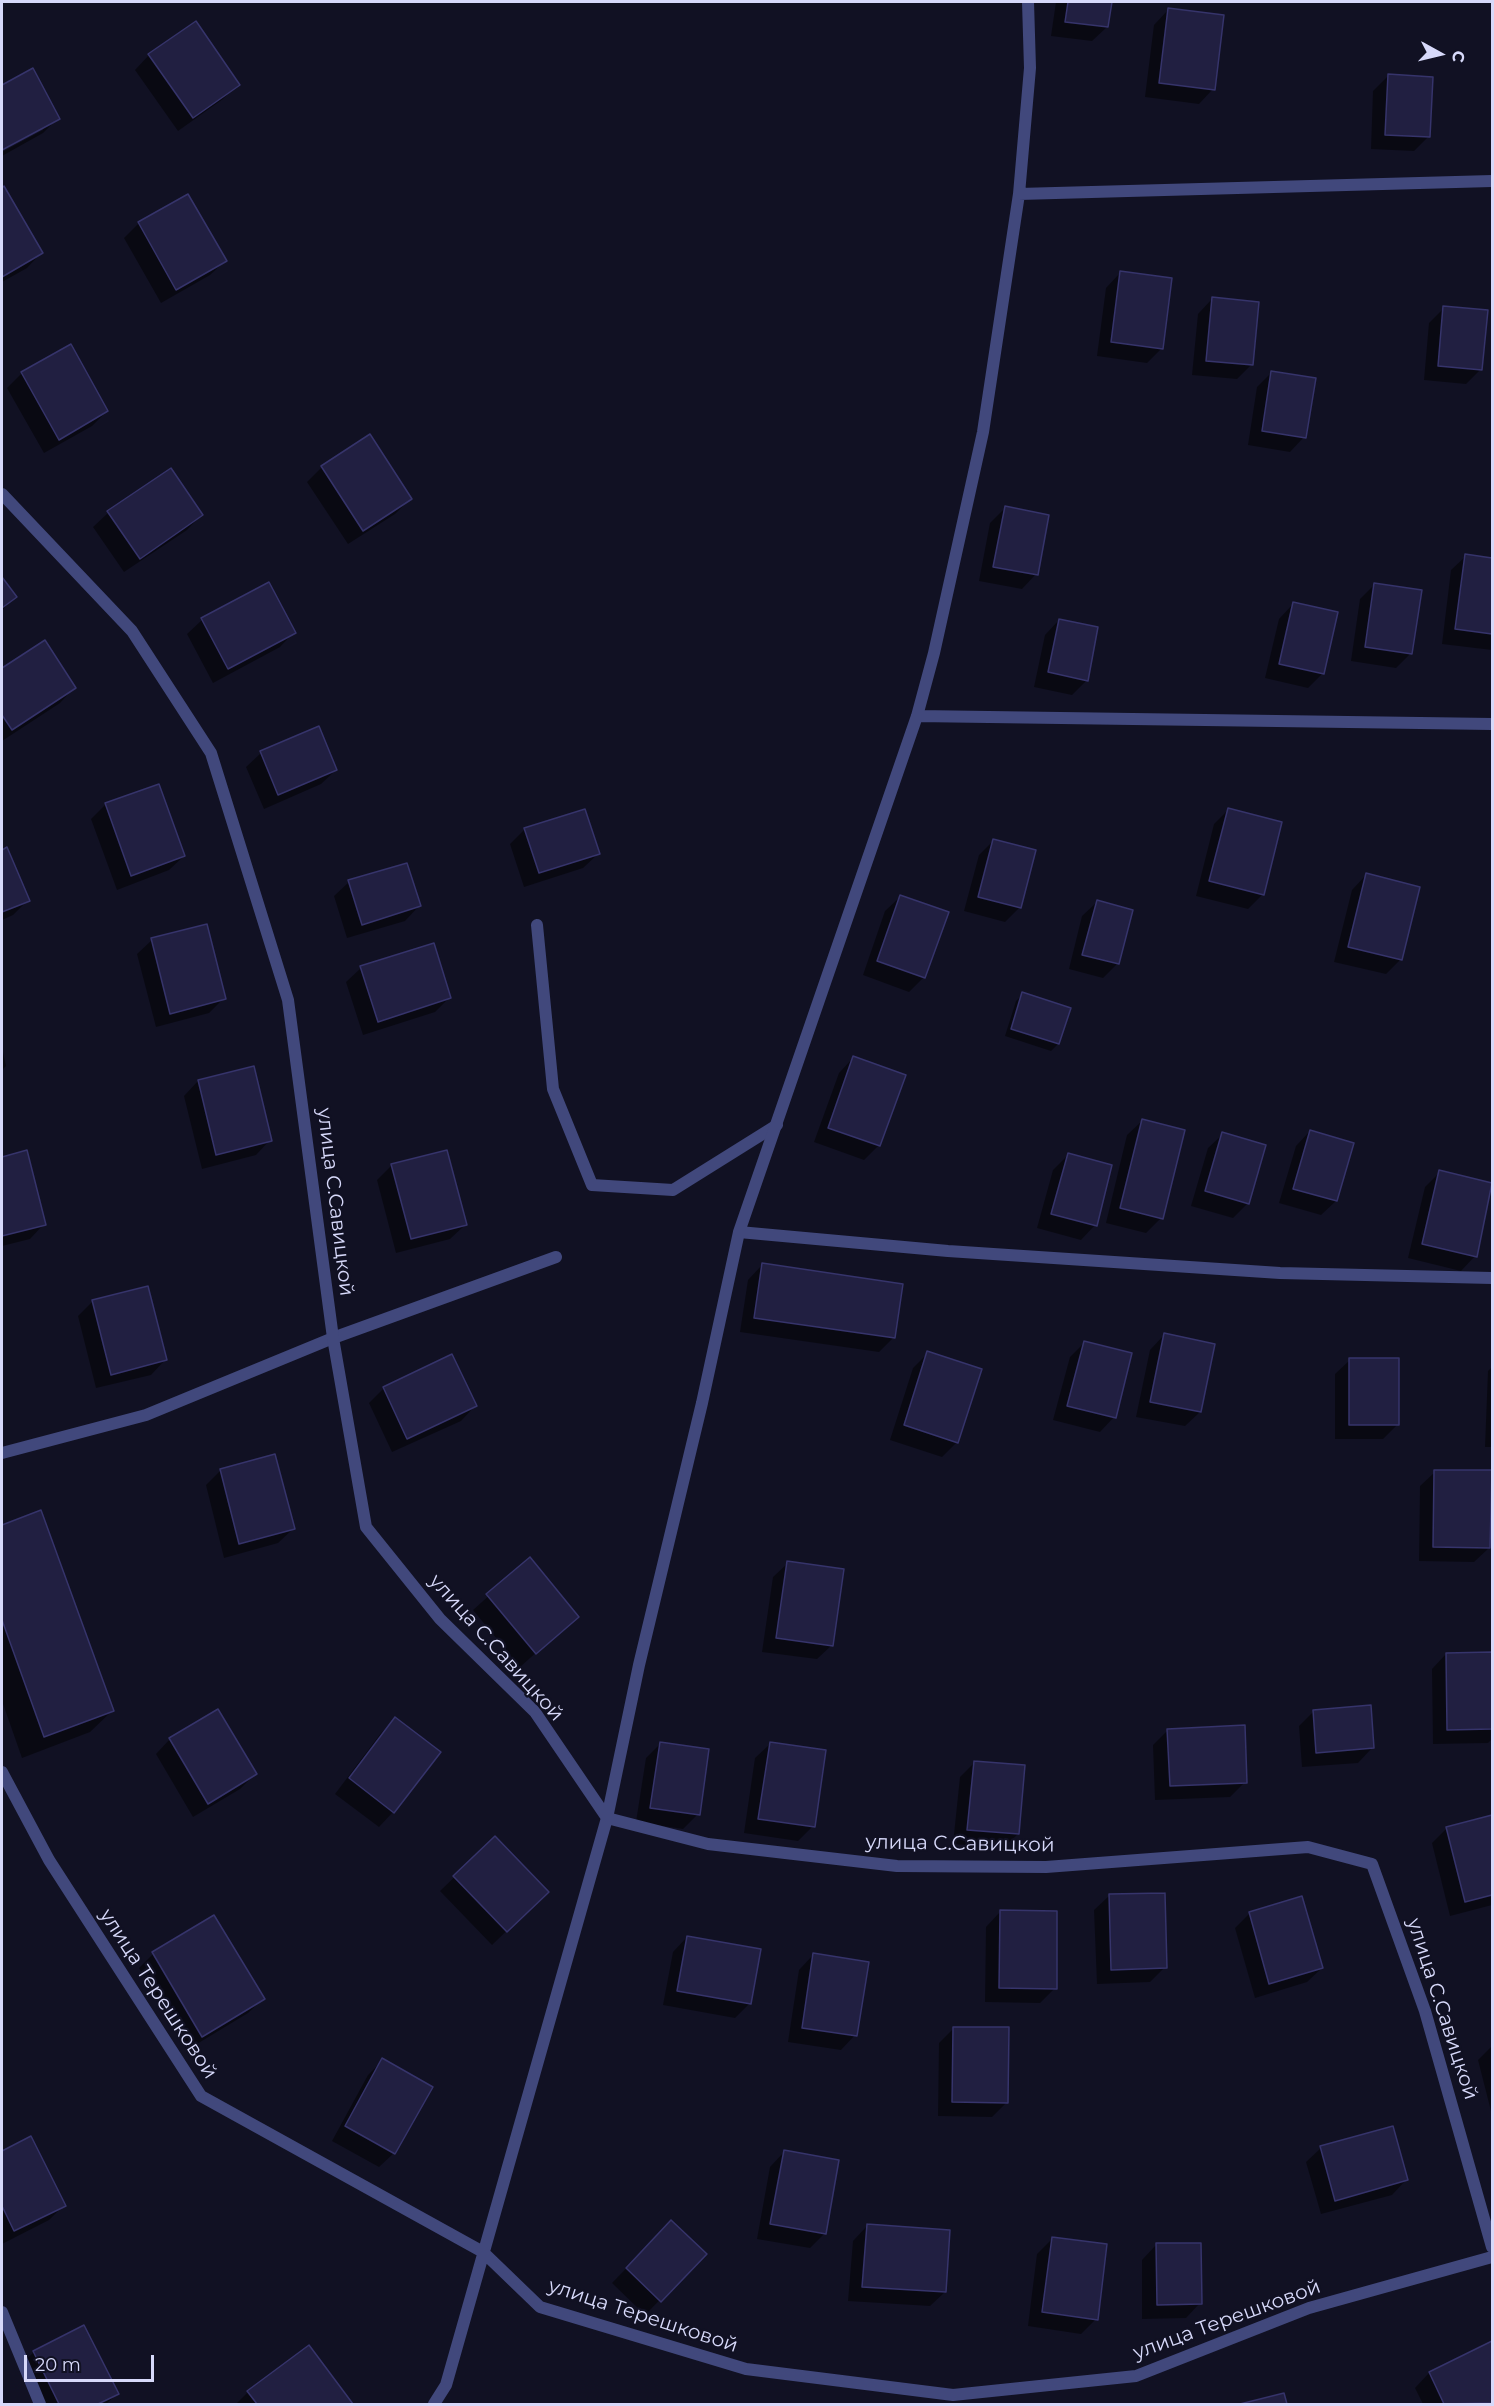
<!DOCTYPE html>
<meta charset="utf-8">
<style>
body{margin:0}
#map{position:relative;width:1494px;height:2406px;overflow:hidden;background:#111123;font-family:Montserrat,sans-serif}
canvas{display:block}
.frame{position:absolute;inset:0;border:3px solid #d7d9fa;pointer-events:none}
.north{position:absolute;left:1410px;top:24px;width:60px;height:60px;-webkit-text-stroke:4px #111123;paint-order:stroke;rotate:98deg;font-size:16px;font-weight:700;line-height:24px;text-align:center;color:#d7d9fa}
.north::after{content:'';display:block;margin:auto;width:21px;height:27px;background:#d7d9fa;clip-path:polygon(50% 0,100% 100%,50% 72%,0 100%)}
.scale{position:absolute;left:24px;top:2355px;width:130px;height:27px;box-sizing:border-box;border:3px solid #d7d9fa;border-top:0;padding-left:8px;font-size:18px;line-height:21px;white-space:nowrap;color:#d7d9fa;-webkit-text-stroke:4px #111123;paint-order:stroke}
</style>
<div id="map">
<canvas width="1494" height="2406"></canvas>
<div class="frame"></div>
<div class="north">С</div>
<div class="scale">20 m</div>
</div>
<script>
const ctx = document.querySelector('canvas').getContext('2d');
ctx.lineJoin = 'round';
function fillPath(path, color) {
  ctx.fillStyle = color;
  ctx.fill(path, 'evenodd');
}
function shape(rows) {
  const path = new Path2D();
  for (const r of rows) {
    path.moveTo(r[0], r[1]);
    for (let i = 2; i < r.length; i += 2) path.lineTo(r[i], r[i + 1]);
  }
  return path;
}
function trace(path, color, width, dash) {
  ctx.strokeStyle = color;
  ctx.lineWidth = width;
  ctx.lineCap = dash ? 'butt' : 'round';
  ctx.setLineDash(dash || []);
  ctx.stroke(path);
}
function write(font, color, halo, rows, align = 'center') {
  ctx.font = font + ' Montserrat,sans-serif';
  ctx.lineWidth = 4.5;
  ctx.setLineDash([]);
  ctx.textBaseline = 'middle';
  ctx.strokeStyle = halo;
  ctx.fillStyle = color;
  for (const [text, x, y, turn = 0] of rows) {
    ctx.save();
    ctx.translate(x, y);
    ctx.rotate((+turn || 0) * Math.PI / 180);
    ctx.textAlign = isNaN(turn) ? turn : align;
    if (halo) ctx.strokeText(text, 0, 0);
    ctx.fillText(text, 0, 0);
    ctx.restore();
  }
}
fillPath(shape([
 [1056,2,1110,2,1107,27,1092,41,1051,36],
 [1168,10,1213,89,1199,104,1145,97,1154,25],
 [149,55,238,84,223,99,178,131,135,70],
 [33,70,58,118,43,133,2,156,2,152,43,130,43,126,2,148,2,87],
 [1388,76,1428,137,1414,151,1371,149,1373,91],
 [4,188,41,253,27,268,2,282,2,190],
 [139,223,225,261,210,275,161,303,124,238],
 [1120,273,1162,348,1147,363,1097,356,1106,288],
 [1212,299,1252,364,1237,379,1192,375,1198,314],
 [1444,308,1481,369,1466,384,1424,380,1429,323],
 [70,346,107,411,92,426,44,453,7,388,22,373],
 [1271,373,1304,437,1290,452,1248,445,1257,387],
 [322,467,410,499,395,514,348,544,307,482],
 [170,470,201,515,187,530,124,572,93,527,108,513],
 [1005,508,1036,574,1022,589,979,581,990,523],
 [1466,556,1492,559,1492,650,1442,644,1451,570],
 [2,579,15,597,2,610],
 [1375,584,1410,654,1396,668,1351,661,1360,599],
 [1293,604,1323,673,1308,688,1265,678,1279,619],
 [202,620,294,632,280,647,213,683,187,634],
 [1059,620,1087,680,1072,695,1034,687,1045,635],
 [45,642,74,688,60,703,2,741,2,670],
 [318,728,336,770,321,784,264,809,246,767,261,753],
 [106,804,184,856,169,870,117,890,91,819],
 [1229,809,1263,894,1248,909,1196,896,1214,824],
 [525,829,598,854,583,868,524,887,510,844],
 [993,841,1020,907,1005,922,964,911,979,855],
 [6,849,28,900,13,915,2,920,2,851],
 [1366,875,1401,959,1386,974,1334,962,1352,890],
 [349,882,419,906,405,921,347,938,334,896],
 [900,897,924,977,909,992,863,975,885,911],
 [1097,902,1131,911,1117,964,1103,978,1069,969,1082,916],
 [152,940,224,998,209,1013,156,1027,137,954],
 [361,968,449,998,435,1012,363,1035,346,982],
 [1023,994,1058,1044,1051,1051,1005,1036,1016,1001],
 [2,1048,6,1066,2,1070],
 [853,1058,879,1145,864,1160,814,1142,839,1073],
 [252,1068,270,1140,256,1155,202,1169,184,1096,198,1081],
 [1142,1121,1161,1218,1146,1233,1106,1223,1127,1135],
 [1310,1131,1336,1201,1321,1215,1279,1203,1296,1146],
 [1223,1134,1248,1203,1233,1218,1191,1206,1208,1148],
 [25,1152,44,1224,30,1239,2,1246,2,1158],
 [1068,1155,1095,1225,1081,1240,1037,1228,1053,1170],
 [392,1165,465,1225,450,1239,396,1253,377,1180],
 [1440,1172,1492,1185,1475,1256,1461,1271,1408,1258,1425,1187],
 [762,1265,893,1338,879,1352,740,1332,748,1280],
 [93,1301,165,1360,151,1375,96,1388,78,1316],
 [1164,1335,1213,1345,1200,1412,1185,1426,1136,1417,1150,1350],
 [1085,1342,1114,1417,1100,1432,1053,1420,1070,1357],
 [928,1353,957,1442,942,1457,890,1440,913,1368],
 [1350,1360,1398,1424,1383,1439,1335,1439,1335,1374],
 [1492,1367,1492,1447,1485,1447,1488,1371],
 [384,1388,475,1406,461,1421,392,1452,369,1403],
 [221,1470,293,1529,278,1543,224,1558,206,1485],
 [1435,1472,1489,1548,1474,1562,1419,1561,1420,1486],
 [40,1512,112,1711,90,1732,22,1758,2,1701,2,1526],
 [530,1559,577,1616,520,1667,473,1610],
 [788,1563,832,1645,817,1659,762,1652,773,1577],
 [1446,1654,1492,1654,1492,1739,1488,1743,1433,1744,1432,1669],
 [1314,1711,1372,1748,1358,1763,1302,1767,1299,1726],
 [396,1719,393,1812,379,1827,335,1794,381,1733],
 [1168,1730,1245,1782,1230,1797,1155,1800,1153,1745],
 [170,1739,255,1774,240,1789,193,1817,156,1754],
 [661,1743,698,1814,683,1829,636,1822,646,1758],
 [770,1744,813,1826,798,1841,744,1833,755,1758],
 [975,1762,1018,1834,1003,1848,953,1844,960,1777],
 [1492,1817,1492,1905,1450,1916,1432,1843,1447,1828],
 [495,1838,547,1892,492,1945,440,1891],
 [1109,1896,1165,1967,1150,1982,1097,1984,1094,1910],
 [1000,1912,1055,1988,1040,2003,985,2002,986,1927],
 [1250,1913,1322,1968,1307,1982,1255,1998,1235,1928],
 [687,1937,750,2003,735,2018,663,2005,673,1952],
 [153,1954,263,1999,248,2013,187,2050,139,1968],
 [813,1955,855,2035,841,2050,788,2042,799,1970],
 [953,2029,1007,2102,992,2117,938,2116,939,2043],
 [1492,2046,1492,2115,1478,2060],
 [383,2060,394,2153,379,2167,332,2141,368,2075],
 [30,2138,64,2205,49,2220,2,2244,2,2153],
 [1321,2148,1406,2180,1392,2195,1321,2214,1306,2162],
 [784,2152,825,2233,810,2248,757,2239,770,2167],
 [867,2226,945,2292,930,2306,848,2301,853,2241],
 [657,2237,705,2254,645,2315,612,2283],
 [1052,2239,1096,2319,1081,2334,1028,2326,1037,2254],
 [1156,2245,1200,2303,1186,2318,1142,2319,1142,2260],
 [1492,2342,1492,2404,1423,2404,1415,2388,1429,2373],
 [309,2347,351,2404,236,2404,248,2392],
 [34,2352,117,2394,106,2404,38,2404,19,2366],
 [1283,2395,1286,2404,1246,2404]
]), '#0007');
const building = shape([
 [1068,2,1112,2,1108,27,1065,22,1068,2],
 [1168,8,1224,15,1215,90,1159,83,1168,8],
 [196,21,240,85,193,118,148,54,196,21],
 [33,68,60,119,2,150,2,85,33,68],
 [1388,74,1433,77,1430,137,1385,135,1388,74],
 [4,186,43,253,2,277,2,188,4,186],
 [188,194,227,261,176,290,138,222,188,194],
 [1120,271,1172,278,1163,349,1111,342,1120,271],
 [1212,297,1259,302,1253,365,1206,361,1212,297],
 [1443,306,1488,310,1482,370,1438,366,1443,306],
 [71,344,108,411,59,440,21,372,71,344],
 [1271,371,1316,378,1306,438,1262,431,1271,371],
 [370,434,412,499,363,531,321,466,370,434],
 [171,468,203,515,140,559,107,511,171,468],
 [1005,506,1049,515,1038,575,993,567,1005,506],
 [1465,554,1492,558,1492,634,1455,629,1465,554],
 [2,577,17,597,2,608,2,577],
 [269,582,296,633,228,669,201,618,269,582],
 [1374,583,1422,590,1412,654,1365,647,1374,583],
 [1293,602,1338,612,1324,674,1279,664,1293,602],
 [1059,619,1098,627,1088,681,1048,672,1059,619],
 [45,640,76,688,12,730,2,715,2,668,45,640],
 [319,726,337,770,278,795,260,751,319,726],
 [159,784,185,856,131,876,105,803,159,784],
 [1228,808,1282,822,1264,895,1209,881,1228,808],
 [585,809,600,854,539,873,524,828,585,809],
 [993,839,1036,850,1021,908,978,897,993,839],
 [7,847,30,901,2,912,2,850,7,847],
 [407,863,421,906,362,925,348,880,407,863],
 [1366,873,1420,887,1402,960,1348,947,1366,873],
 [900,895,949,912,925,978,877,961,900,895],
 [1097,900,1133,910,1119,964,1082,955,1097,900],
 [207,924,226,999,170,1014,151,938,207,924],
 [434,943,451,998,378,1022,360,966,434,943],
 [1022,992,1071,1008,1059,1044,1011,1029,1022,992],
 [853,1056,906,1075,880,1146,828,1128,853,1056],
 [254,1066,272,1141,216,1155,198,1080,254,1066],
 [1142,1119,1185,1130,1163,1219,1120,1208,1142,1119],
 [1310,1130,1354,1143,1337,1201,1293,1189,1310,1130],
 [1222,1132,1266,1145,1249,1204,1205,1191,1222,1132],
 [27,1150,46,1225,2,1236,2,1157,27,1150],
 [447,1150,467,1225,411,1239,391,1164,447,1150],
 [1068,1153,1112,1165,1097,1226,1051,1214,1068,1153],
 [1439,1170,1492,1183,1477,1257,1422,1244,1439,1170],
 [762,1263,903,1284,895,1338,754,1318,762,1263],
 [148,1286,167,1360,111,1375,92,1300,148,1286],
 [1164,1333,1215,1344,1201,1412,1150,1402,1164,1333],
 [1084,1341,1132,1353,1116,1418,1067,1406,1084,1341],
 [927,1351,982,1369,958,1443,904,1425,927,1351],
 [452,1354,477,1406,407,1439,383,1387,452,1354],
 [1349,1358,1399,1358,1399,1425,1349,1425,1349,1358],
 [275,1454,295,1529,239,1544,220,1469,275,1454],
 [1434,1470,1492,1470,1490,1548,1433,1547,1434,1470],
 [41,1510,114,1711,44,1737,2,1620,2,1525,41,1510],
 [530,1557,579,1617,536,1654,486,1594,530,1557],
 [787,1561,844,1569,833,1646,776,1638,787,1561],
 [1492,1652,1492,1729,1447,1730,1446,1653,1492,1652],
 [1371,1705,1374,1748,1316,1753,1313,1710,1371,1705],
 [218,1709,257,1774,208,1804,169,1738,218,1709],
 [395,1717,441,1752,394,1813,349,1778,395,1717],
 [1245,1725,1247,1783,1170,1786,1167,1729,1245,1725],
 [660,1742,709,1749,700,1815,650,1808,660,1742],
 [770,1742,826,1750,815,1827,758,1819,770,1742],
 [974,1761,1025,1765,1019,1834,967,1830,974,1761],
 [1492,1815,1492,1895,1465,1902,1446,1827,1492,1815],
 [495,1836,549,1892,507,1932,453,1876,495,1836],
 [1165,1893,1167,1968,1111,1970,1109,1894,1165,1893],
 [1302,1896,1323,1968,1269,1984,1249,1912,1302,1896],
 [1000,1910,1057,1911,1057,1989,999,1988,1000,1910],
 [214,1915,265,1999,202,2037,152,1952,214,1915],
 [687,1936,761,1949,751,2004,677,1991,687,1936],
 [813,1953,869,1962,857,2036,802,2028,813,1953],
 [953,2027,1009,2027,1008,2103,952,2102,953,2027],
 [382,2058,433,2087,395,2154,345,2126,382,2058],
 [1393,2126,1408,2180,1335,2201,1320,2146,1393,2126],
 [31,2136,66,2206,14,2231,2,2206,2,2151,31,2136],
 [784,2150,839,2160,826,2234,770,2224,784,2150],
 [671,2220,707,2254,661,2302,626,2268,671,2220],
 [867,2224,950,2230,946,2292,862,2287,867,2224],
 [1052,2237,1107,2244,1098,2320,1042,2312,1052,2237],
 [1156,2243,1201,2243,1202,2304,1157,2305,1156,2243],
 [84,2325,119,2394,98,2404,59,2404,33,2351,84,2325],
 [1492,2341,1492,2403,1444,2404,1429,2372,1492,2341],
 [309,2345,353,2404,257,2404,247,2391,309,2345],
 [1284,2393,1287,2404,1240,2404,1284,2393]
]);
fillPath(building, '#211f41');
trace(building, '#36346b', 1.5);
trace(shape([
 [537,925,553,1089,592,1185,673,1190,777,1125],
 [2,1453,146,1415,333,1338,556,1257]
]), '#41487c', 12);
trace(shape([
 [1019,194,1492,181],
 [2,494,132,631,211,753,288,1000,333,1338,366,1527,440,1619,535,1712,607,1818,708,1844,897,1866,1046,1867,1308,1847,1372,1864,1425,2011,1492,2247],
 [917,716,1492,724],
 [739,1232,948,1251,1280,1273,1492,1278],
 [2,1772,49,1860,201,2096,483,2252,540,2307,746,2369,953,2395,1136,2376,1309,2308,1492,2257],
 [2,2312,40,2404],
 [434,2404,446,2385,607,1818,639,1665,702,1403,739,1232,917,716,934,653,983,432,1019,194,1030,68,1028,2]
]), '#41487c', 12);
write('20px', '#d7d9fa', '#111123', [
 ["улица С.Савицкой",335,1202,83],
 ["улица С.Савицкой",496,1648,48],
 ["улица С.Савицкой",960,1844,1],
 ["улица Терешковой",158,1994,57],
 ["улица С.Савицкой",1442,2009,72],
 ["улица Терешковой",643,2316,18],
 ["улица Терешковой",1227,2320,-20]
]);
</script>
